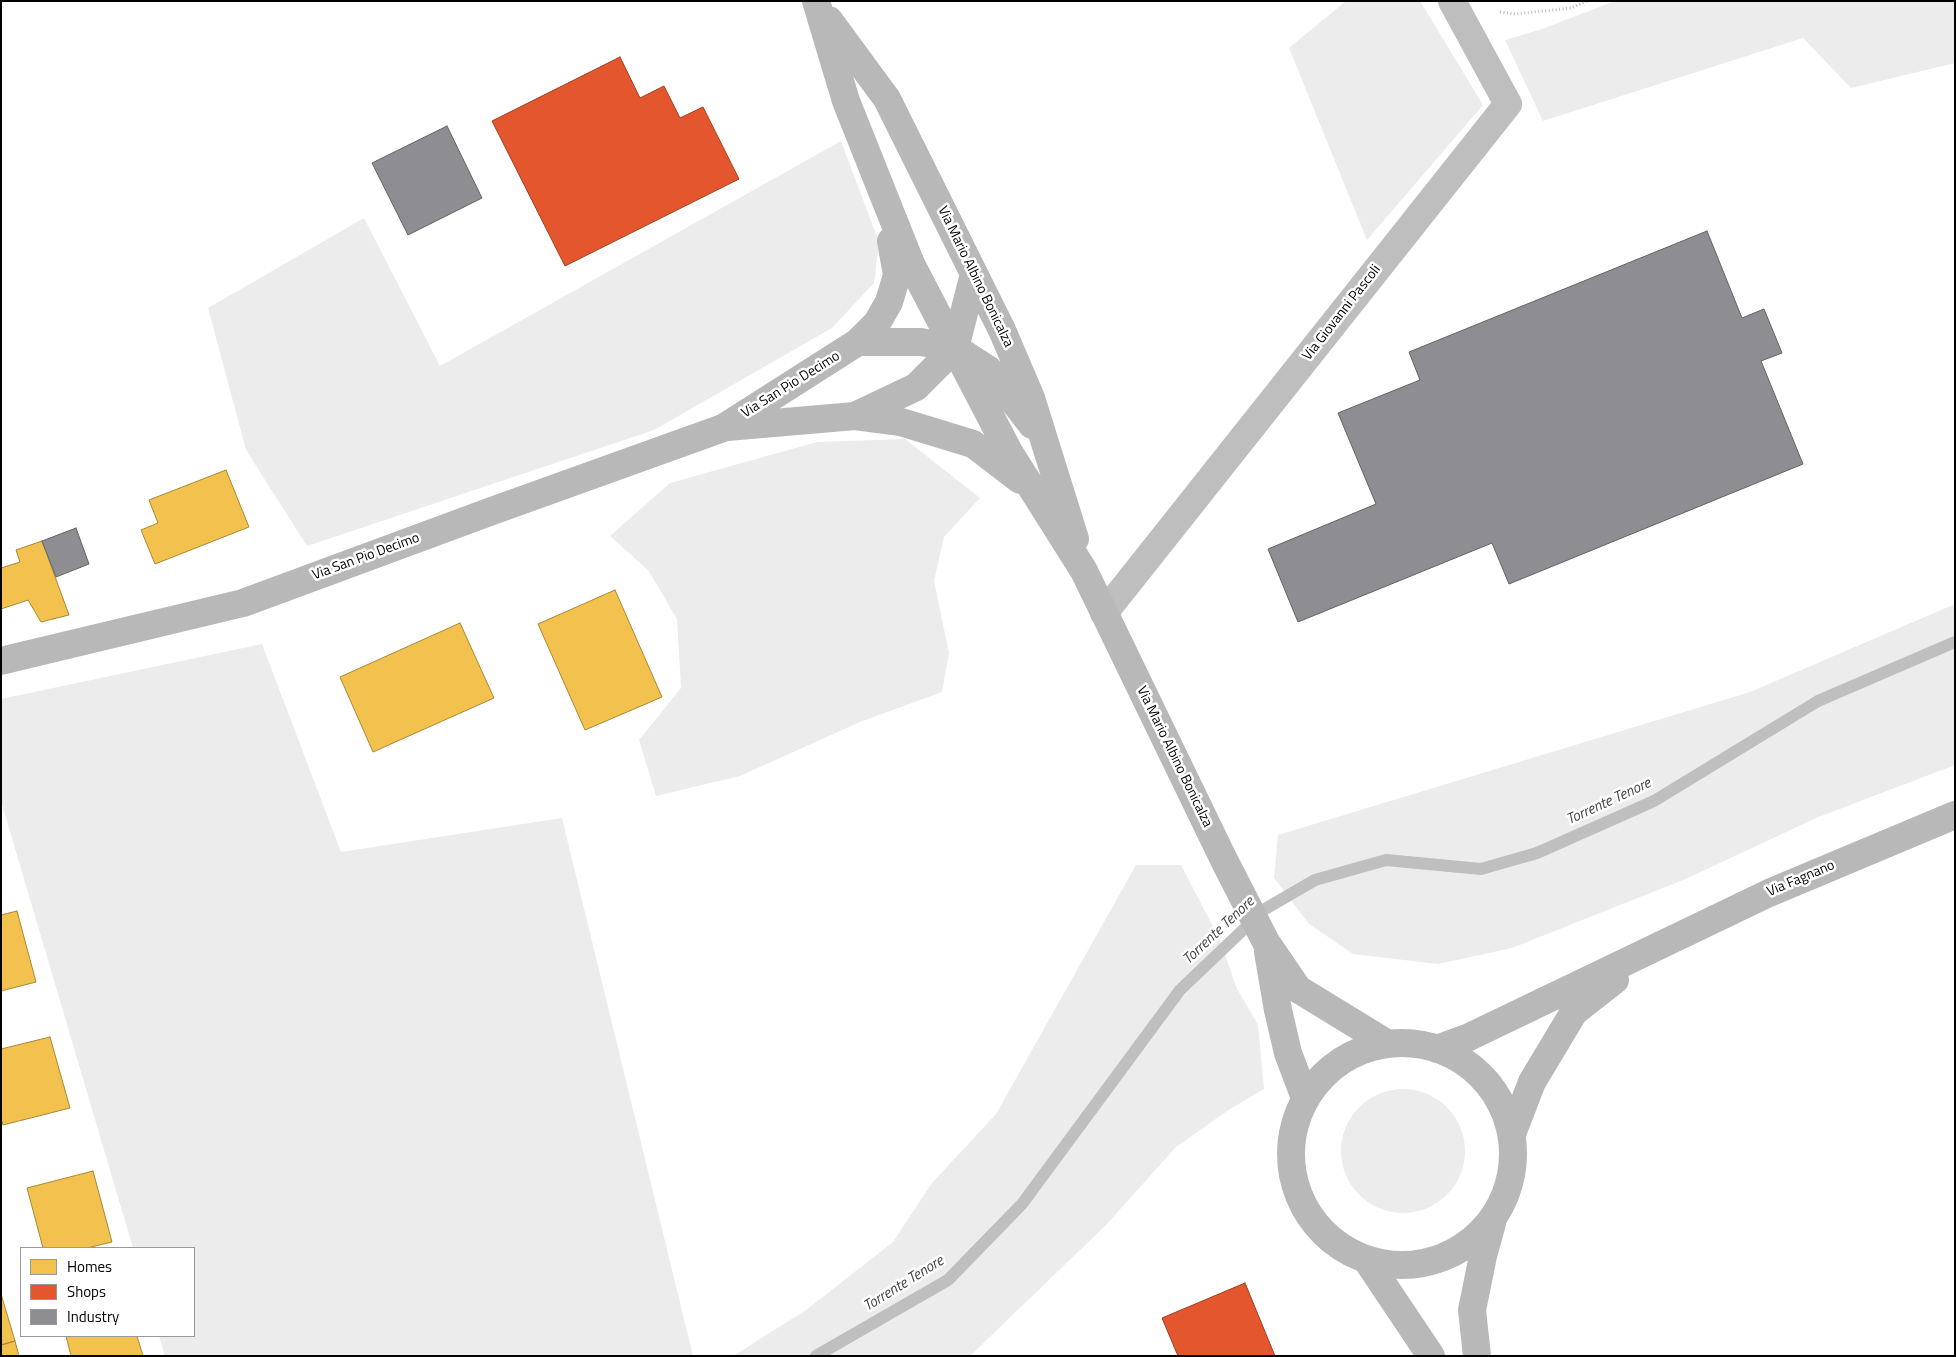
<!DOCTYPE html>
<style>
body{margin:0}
#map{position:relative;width:1956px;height:1357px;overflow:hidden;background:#fff;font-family:"Titillium Web",sans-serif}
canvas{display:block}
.frame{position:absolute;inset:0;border:2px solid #000;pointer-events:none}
.legend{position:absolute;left:20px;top:1247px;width:175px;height:90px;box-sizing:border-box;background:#fff;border:1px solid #999;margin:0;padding:6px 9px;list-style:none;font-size:15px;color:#000}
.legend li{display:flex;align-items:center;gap:10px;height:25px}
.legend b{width:25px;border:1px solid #999}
</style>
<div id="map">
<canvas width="1956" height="1357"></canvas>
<div class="frame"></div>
<ul class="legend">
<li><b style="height:14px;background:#f2c14e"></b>Homes</li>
<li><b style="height:14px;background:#e4572e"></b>Shops</li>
<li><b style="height:14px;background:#8d8d92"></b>Industry</li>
</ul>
</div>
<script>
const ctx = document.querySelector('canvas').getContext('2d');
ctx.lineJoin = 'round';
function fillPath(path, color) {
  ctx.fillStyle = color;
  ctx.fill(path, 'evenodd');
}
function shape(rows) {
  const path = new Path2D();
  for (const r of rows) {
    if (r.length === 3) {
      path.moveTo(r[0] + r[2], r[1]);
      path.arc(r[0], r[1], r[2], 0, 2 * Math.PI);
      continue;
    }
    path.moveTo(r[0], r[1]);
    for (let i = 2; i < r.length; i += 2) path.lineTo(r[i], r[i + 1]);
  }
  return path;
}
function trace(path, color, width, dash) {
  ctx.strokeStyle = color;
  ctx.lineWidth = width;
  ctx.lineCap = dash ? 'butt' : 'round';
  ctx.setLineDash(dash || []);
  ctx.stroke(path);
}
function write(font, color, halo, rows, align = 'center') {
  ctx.font = font + ' "Titillium Web",sans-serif';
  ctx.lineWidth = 5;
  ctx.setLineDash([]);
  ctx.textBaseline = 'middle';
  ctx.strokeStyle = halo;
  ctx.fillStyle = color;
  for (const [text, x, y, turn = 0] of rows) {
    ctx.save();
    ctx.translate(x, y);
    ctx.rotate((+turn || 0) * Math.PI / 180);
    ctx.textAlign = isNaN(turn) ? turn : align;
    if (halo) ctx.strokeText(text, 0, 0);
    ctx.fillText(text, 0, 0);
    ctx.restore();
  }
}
fillPath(shape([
 [1346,1,1420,1,1483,105,1367,240,1289,48],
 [1615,1,1955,1,1955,63,1851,88,1803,38,1543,121,1505,40,1542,29],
 [841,141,879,242,874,283,832,328,654,430,307,546,246,450,208,308,364,218,440,366],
 [905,439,980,498,944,537,934,581,949,653,942,692,860,722,740,776,656,796,639,740,681,688,677,619,648,570,610,536,670,483,817,442],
 [1955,604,1955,765,1816,818,1688,878,1512,948,1438,964,1353,954,1309,924,1274,878,1278,835,1750,692],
 [262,644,341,852,562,818,693,1356,165,1356,159,1336,194,1336,194,1248,133,1248,1,801,1,699],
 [1136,865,1181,865,1221,942,1236,987,1258,1025,1264,1089,1230,1109,1176,1147,1106,1225,970,1356,733,1356,806,1310,893,1242,932,1183,996,1114],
 [1403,1151,62]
]), '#ececec');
const homes = shape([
 [226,470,249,527,155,564,141,530,158,523,149,500,226,470],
 [42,541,69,615,41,622,28,600,1,609,1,568,20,562,16,550,42,541],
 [615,590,662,697,585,730,538,624,615,590],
 [460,623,494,698,373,752,340,677,460,623],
 [17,911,36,982,1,991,1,915,17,911],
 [50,1037,70,1108,3,1125,1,1119,1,1049,50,1037],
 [93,1171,112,1242,87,1248,43,1248,27,1188,93,1171],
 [1,1294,15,1341,1,1345,1,1294],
 [66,1336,137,1336,143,1356,71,1356,66,1336],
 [15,1341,19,1356,1,1356,1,1345,15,1341]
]);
fillPath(homes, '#f2c14e');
trace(homes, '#a98737', 1);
const shops = shape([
 [620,57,640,98,664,86,680,118,703,107,739,179,565,266,492,121,620,57],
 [1245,1283,1275,1356,1178,1356,1162,1318,1245,1283]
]);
fillPath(shops, '#e4572e');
trace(shops, '#a03d20', 1);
const industry = shape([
 [447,126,482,198,408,235,372,163,447,126],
 [1707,231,1742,318,1764,309,1782,353,1761,361,1803,464,1509,584,1492,543,1298,622,1268,549,1376,504,1338,413,1420,380,1409,352,1707,231],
 [76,528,89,564,56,577,42,541,76,528]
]);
fillPath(industry, '#8d8d92');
trace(industry, '#636366', 1);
trace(shape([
 [816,1356,948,1280,1022,1204,1180,990,1265,909,1315,880,1386,860,1481,869,1537,853,1654,801,1818,701,1955,642]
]), '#bfbfbf', 12);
trace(shape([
 [1500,12,1515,14,1571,8,1587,1]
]), '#b9b9b9', 3, [1, 2.5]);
trace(shape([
 [1104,613,1508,104,1452,1]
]), '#bebebe', 28);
trace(shape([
 [816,1,846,101,911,264,1009,452,1084,571,1224,860,1266,942,1298,989,1383,1041],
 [829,20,887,99,1002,330,1031,398,1075,539],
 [858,342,921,342,955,348,989,370,1032,425],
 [855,416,916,387,955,348,974,274],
 [727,427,855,416,901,422,973,444,1020,480],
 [1,661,243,603,492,511,723,428,858,342,877,323,889,302,897,275,891,241],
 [1268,952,1278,1010,1288,1053,1305,1098],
 [1402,1154,111],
 [1437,1049,1467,1038,1769,893,1955,815],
 [1512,1134,1532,1082,1574,1012,1615,980],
 [1368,1262,1431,1356],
 [1477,1356,1472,1310,1483,1256,1492,1223]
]), '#b8b8b8', 28);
write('14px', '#000', '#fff', [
 ["Via Mario Albino Bonicalza",975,277,64],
 ["Via Giovanni Pascoli",1342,313,-52],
 ["Via San Pio Decimo",791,385,-32],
 ["Via San Pio Decimo",366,557,-20],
 ["Via Mario Albino Bonicalza",1174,757,64],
 ["Via Fagnano",1801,879,-23]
]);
write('italic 15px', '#444', '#fff', [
 ["Torrente Tenore",1609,802,-25],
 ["Torrente Tenore",1219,931,-43],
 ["Torrente Tenore",904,1284,-32]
]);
</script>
